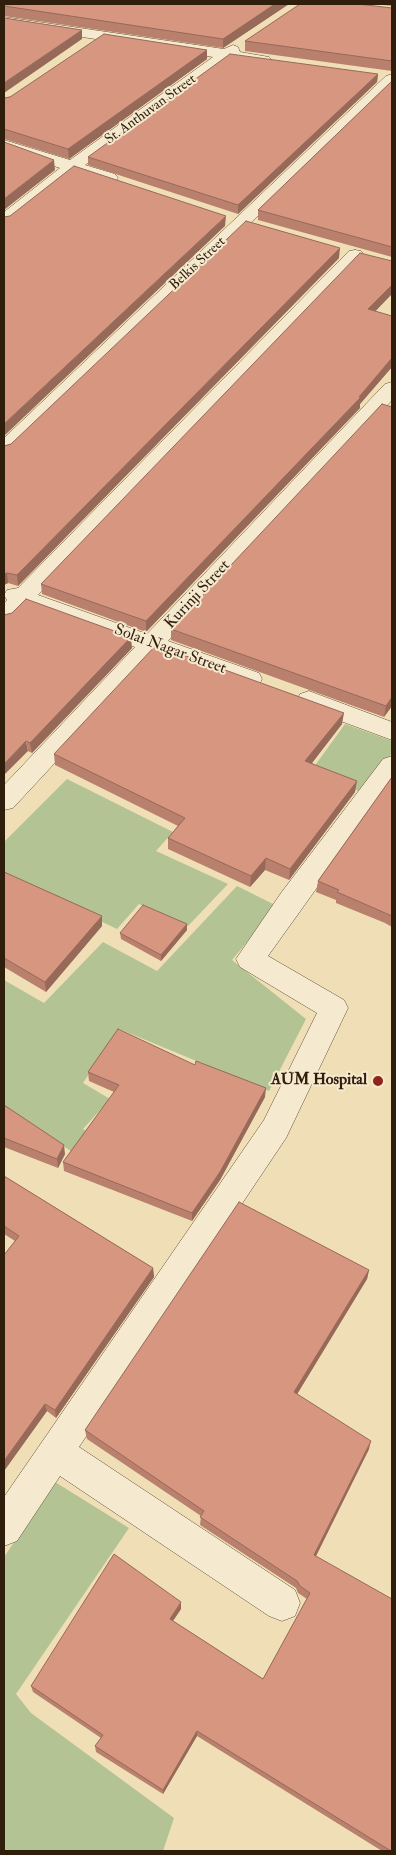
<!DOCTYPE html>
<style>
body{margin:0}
#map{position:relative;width:396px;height:1855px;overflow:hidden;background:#f0dfb6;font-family:"IM FELL Double Pica",serif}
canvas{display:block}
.frame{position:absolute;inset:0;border:5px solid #301e0c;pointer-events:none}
</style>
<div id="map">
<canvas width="396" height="1855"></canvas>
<div class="frame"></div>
</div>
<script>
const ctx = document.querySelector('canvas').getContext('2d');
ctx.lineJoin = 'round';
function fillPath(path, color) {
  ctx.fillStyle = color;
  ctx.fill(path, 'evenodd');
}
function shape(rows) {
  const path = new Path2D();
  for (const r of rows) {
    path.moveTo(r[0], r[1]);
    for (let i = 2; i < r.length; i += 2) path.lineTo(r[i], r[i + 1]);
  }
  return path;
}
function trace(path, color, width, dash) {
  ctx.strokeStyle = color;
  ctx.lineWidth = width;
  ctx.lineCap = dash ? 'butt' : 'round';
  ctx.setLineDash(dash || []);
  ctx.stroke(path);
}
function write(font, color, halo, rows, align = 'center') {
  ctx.font = font + ' "IM FELL Double Pica",serif';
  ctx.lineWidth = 4;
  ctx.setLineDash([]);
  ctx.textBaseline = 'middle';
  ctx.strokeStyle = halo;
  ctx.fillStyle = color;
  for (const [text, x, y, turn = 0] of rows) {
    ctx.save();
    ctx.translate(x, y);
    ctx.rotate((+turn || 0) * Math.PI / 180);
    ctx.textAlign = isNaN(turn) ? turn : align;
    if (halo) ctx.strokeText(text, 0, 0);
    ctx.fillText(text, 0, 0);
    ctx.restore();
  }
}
fillPath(shape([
 [345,724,392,741,392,753,361,792,311,771],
 [67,779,173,832,156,851,228,884,188,926,139,904,117,929,4,875,4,842],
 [237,886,277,906,232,960,306,1019,269,1091,119,1029,83,1083,110,1099,83,1129,99,1141,84,1160,4,1106,4,980,44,1003,103,942,157,971],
 [55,1482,129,1528,16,1694,31,1713,174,1818,163,1851,4,1851,4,1557]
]), '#b3c393');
const minor = shape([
 [4,17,224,49,233,45,238,47,240,52,269,57,272,60,269,63,264,65,230,60,85,165,115,174,118,178,115,182,109,183,75,173,10,225,4,226,4,212,60,168,4,150,4,140,70,160,213,57,4,25,4,17],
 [392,74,392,87,11,453,4,455,4,438,386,76,392,74],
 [355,250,361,251,364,255,361,259,38,595,147,634,385,384,392,382,392,400,168,641,259,673,262,679,259,685,250,687,241,685,156,654,13,808,4,810,4,785,135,647,27,607,12,622,4,625,4,603,7,600,4,595,7,590,18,588,349,251,355,250],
 [309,691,392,722,392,740,300,706,297,700,300,694,309,691],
 [392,756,392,783,268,956,344,1000,348,1008,286,1138,79,1447,295,1590,300,1603,295,1616,282,1621,269,1616,60,1476,17,1541,4,1546,4,1497,264,1120,317,1013,240,967,236,959,281,893,383,759,392,756]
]);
trace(minor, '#604e36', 1);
fillPath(minor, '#f5ead0');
fillPath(shape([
 [4,4,289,4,223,48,4,16],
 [374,4,392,4,392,6],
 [392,8,392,71,245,51,245,41],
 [207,50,207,59,69,159,4,139,4,98],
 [378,74,377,82,238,214,88,165,88,157],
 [392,81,392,257,258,220,258,210],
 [339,258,18,586,8,583,4,585,4,446,11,444],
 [375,311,392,316,392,367,360,404,360,408,146,632,42,594,41,584],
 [4,615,132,648,32,753,28,751],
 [171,629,392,706,384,717,171,640],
 [342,724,312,763,355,792,289,880,265,870,250,887,168,849,168,838,178,826,55,765,54,754],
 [392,777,392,927,385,923,336,903,336,900,316,892,318,881],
 [4,872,102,926,46,992,4,967],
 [187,924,187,930,161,961,121,939,120,933],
 [88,1072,265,1097,220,1180,192,1221,64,1171,63,1162,114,1092,89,1081],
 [4,1105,65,1154,58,1168,4,1147],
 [4,1176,153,1268,154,1277,56,1418,47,1411,4,1471,4,1255,15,1241,4,1234],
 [369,1270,367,1279,297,1394,369,1449,316,1556,392,1851,382,1851,197,1736,163,1794,96,1752,95,1746,101,1738,33,1692,31,1686,181,1609,173,1621,263,1679,307,1599,298,1593,296,1588,200,1525,201,1516,87,1439,85,1430]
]), '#b9816d');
fillPath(shape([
 [275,4,289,4,223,48,223,39],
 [82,30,82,39,4,93,4,83],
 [207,50,207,59,69,159,68,149],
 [378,74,377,82,238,214,238,205],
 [54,160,55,170,4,210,4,199],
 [226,216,225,226,4,436,4,424],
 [340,248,339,258,18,586,17,575],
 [392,285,392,294,367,320,368,309],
 [392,358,392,367,360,404,360,408,146,632,146,621,359,397],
 [7,573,8,583,4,585,4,574],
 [131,637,132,648,32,753,30,743],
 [392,697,392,706,384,717,386,706],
 [344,713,342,724,305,772,305,761],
 [26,741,28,751,4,775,4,764],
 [357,781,355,792,289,880,290,869],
 [266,858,265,870,250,887,251,876],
 [102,916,102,926,46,992,45,982],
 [187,924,187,930,161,961,161,955],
 [266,1088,265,1097,220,1180,192,1221,192,1213],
 [64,1145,65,1154,58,1168,57,1159],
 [153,1268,154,1277,56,1418,55,1410],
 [369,1270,367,1279,293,1401,294,1392],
 [45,1404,47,1411,4,1471,4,1461],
 [371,1441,369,1449,313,1562,314,1555],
 [181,1602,181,1609,170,1625,170,1619],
 [197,1731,197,1736,163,1794,163,1790]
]), '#966959');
const building = shape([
 [4,4,275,4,223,39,4,6,4,4],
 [300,4,358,4,392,8,392,61,245,41,300,4],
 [4,18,82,30,4,83,4,18],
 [104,34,207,50,68,149,4,129,4,98,10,97,104,34],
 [230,54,378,74,238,205,88,157,230,54],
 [392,81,392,247,258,210,392,81],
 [4,142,54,160,4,199,4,142],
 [74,166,226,216,4,424,4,217,10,216,74,166],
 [246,221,340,248,17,575,7,573,4,574,4,446,11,444,246,221],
 [360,253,392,261,392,285,368,309,392,316,392,358,359,397,361,397,146,621,41,584,360,253],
 [382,404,392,407,392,697,386,706,171,629,382,404],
 [26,599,131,637,30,743,26,741,4,764,4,615,12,613,26,599],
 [156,645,344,713,305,761,357,781,290,869,266,858,251,876,168,838,185,818,54,754,156,645],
 [392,777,392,916,337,892,339,890,318,881,392,777],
 [4,872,102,916,45,982,4,958,4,872],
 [143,905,187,924,161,955,120,933,143,905],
 [118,1029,195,1065,196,1061,266,1088,220,1172,192,1213,63,1162,119,1085,88,1072,118,1029],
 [4,1105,64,1145,57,1159,4,1138,4,1105],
 [4,1176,153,1268,55,1410,45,1404,4,1461,4,1255,19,1236,4,1226,4,1176],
 [239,1202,369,1270,294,1392,371,1441,314,1555,392,1599,392,1851,391,1851,197,1731,163,1790,95,1746,103,1735,31,1686,114,1554,181,1602,170,1619,263,1679,310,1593,300,1586,297,1581,200,1517,204,1511,85,1430,239,1202]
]);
fillPath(building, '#d7967f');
trace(building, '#966959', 1);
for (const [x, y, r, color] of [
 [378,1081,6,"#8f2418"]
]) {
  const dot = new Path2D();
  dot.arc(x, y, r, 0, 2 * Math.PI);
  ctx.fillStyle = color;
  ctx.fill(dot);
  trace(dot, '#f5ead0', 2);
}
write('14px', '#301e0c', '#f5ead0', [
 ["St. Anthuvan Street",151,110,-36],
 ["Belkis Street",198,264,-43]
]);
write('16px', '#301e0c', '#f5ead0', [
 ["Kurinji Street",198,595,-47],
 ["Solai Nagar Street",170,650,20]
]);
write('bold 16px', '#301e0c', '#f5ead0', [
 ["AUM Hospital",367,1081]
], 'right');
</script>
